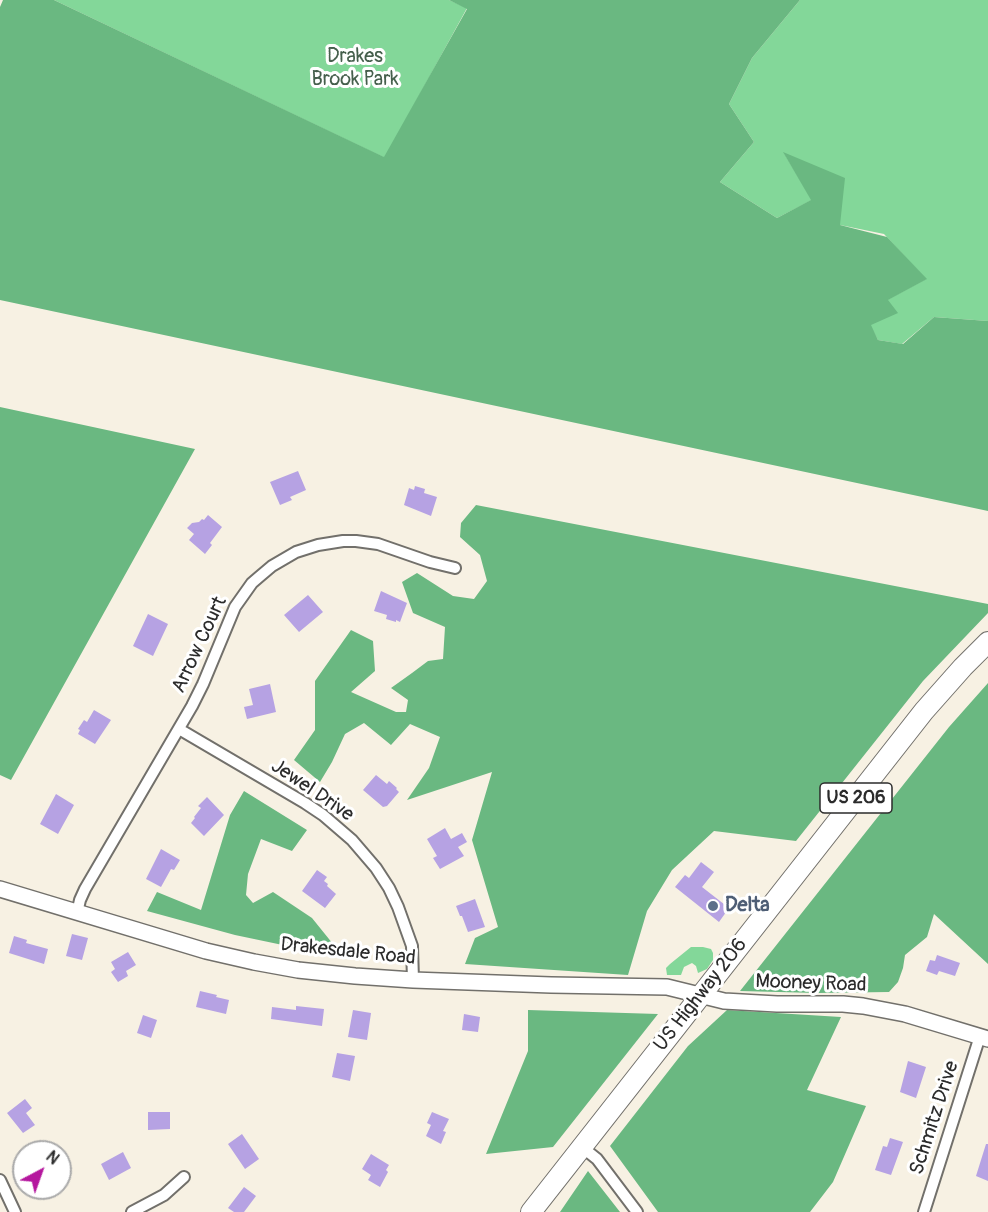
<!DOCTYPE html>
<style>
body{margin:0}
#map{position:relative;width:988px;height:1212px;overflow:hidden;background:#f7f1e3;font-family:Pangolin,sans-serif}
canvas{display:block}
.north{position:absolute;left:12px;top:1140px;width:60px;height:60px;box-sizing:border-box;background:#fff;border:2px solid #aaa;border-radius:50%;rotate:41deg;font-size:16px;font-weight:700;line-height:24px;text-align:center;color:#2b2b2b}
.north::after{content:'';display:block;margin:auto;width:21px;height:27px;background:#b5179e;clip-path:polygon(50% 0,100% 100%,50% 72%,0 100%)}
</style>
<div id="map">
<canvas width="988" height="1212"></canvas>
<div class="north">N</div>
</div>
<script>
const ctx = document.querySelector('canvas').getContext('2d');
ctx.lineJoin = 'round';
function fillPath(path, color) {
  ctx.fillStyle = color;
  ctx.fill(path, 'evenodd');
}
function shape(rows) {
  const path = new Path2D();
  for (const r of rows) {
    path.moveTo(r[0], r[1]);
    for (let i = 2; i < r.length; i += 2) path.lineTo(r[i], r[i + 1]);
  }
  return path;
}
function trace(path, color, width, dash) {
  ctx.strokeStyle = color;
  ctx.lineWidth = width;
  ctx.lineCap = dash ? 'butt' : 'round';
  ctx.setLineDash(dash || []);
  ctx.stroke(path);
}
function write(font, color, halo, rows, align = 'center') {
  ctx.font = font + ' Pangolin,sans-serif';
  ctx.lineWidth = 6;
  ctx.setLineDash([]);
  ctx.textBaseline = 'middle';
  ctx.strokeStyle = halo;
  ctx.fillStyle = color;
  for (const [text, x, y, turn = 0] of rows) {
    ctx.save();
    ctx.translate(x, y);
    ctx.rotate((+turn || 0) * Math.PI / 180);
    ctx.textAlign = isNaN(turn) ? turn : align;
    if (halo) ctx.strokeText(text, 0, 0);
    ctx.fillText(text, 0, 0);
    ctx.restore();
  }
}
fillPath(shape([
 [54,0,449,0,467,8,385,158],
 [800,0,988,0,988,321,934,317,902,344,878,340,870,325,887,300,926,279,884,234,840,225,784,153,812,200,777,218,720,182,754,142,729,104,752,58],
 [691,947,703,947,711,949,713,953,713,960,707,969,698,973,696,966,692,963,684,967,681,975,667,975,666,968,670,964]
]), '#83d799');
fillPath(shape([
 [3,0,54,0,384,157,467,9,449,0,800,0,752,58,729,104,754,142,720,182,777,218,811,200,783,152,845,178,840,225,887,237,927,279,888,300,898,313,871,325,878,340,903,344,934,317,988,321,988,511,0,300,0,7],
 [0,407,195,449,11,780,0,775],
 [476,505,988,604,988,613,923,681,796,841,714,831,672,870,647,911,628,975,465,964,475,938,498,927,472,840,492,772,407,800,429,768,440,737,410,724,391,745,364,723,345,734,332,762,320,782,294,760,315,730,315,681,351,630,373,641,375,671,351,692,396,712,406,712,408,700,391,688,412,673,428,661,443,659,445,627,413,613,402,582,417,573,453,596,474,599,487,581,480,555,460,537,461,523],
 [988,683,988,964,934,914,927,937,905,955,903,968,898,982,889,992,817,993,740,991,949,727],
 [244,791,307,830,292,851,261,839,248,874,246,895,253,903,273,892,312,918,333,944,324,952,297,948,235,935,147,911,157,892,201,910,230,815],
 [528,1010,658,1014,553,1147,486,1154,528,1051],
 [727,1010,841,1017,807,1090,866,1106,833,1182,810,1212,658,1212,610,1146,688,1046],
 [588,1171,620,1212,560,1212]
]), '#6ab881');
fillPath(shape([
 [298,471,306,490,290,497,292,500,280,505,270,482],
 [415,486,425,489,424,493,437,497,431,516,404,505,409,488,414,490],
 [208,515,222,527,210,543,212,545,205,554,189,540,194,534,187,528,192,523,199,522,202,519,204,520],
 [381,591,407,603,400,622,396,620,396,622,386,619,387,615,374,611],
 [308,595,323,612,299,632,284,615],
 [148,614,168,624,153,656,133,646],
 [270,684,276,712,247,719,244,707,253,705,249,689],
 [94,710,111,720,95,744,78,734,80,730,78,729,84,720,87,722],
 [376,775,387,784,389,781,397,788,396,789,399,792,387,806,383,807,363,790],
 [56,794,74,805,58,834,40,824],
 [207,797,224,815,204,836,191,823,195,818,194,817,201,808,198,806],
 [445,828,451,839,462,833,467,842,458,847,464,856,440,869,433,858,437,856,427,839],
 [161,849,180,860,174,870,171,869,161,887,146,879],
 [701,862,714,872,702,887,729,908,719,922,675,887,685,875,689,878],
 [317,870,327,877,324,881,328,884,327,886,336,894,325,908,302,891],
 [475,899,485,927,468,932,462,916,460,916,456,906],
 [72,934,88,938,82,960,66,956],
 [14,936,27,940,26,943,48,949,44,964,9,953],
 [128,952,136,965,126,971,128,976,118,982,111,972,115,969,111,962],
 [937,955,960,963,955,976,939,971,937,975,926,971,930,960,935,961],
 [200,991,217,995,216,997,229,1000,226,1014,196,1007],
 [296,1006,324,1009,322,1026,271,1019,272,1007,296,1010],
 [353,1010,371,1013,367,1040,348,1037],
 [464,1014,480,1017,478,1032,462,1030],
 [143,1015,157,1020,151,1038,137,1033],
 [337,1053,355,1056,350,1081,332,1077],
 [908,1061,926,1067,916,1098,900,1092],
 [25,1099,32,1108,26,1113,35,1125,23,1133,7,1113],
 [148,1112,170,1112,170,1129,148,1130],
 [432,1112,449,1119,443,1131,446,1132,441,1144,426,1136,431,1125,427,1123],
 [242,1134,259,1159,245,1169,228,1144],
 [890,1138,903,1142,891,1175,875,1170,883,1146,887,1147],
 [986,1144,988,1144,988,1181,976,1176],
 [123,1152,131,1168,109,1180,101,1164],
 [371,1154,389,1165,386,1170,388,1172,380,1187,368,1180,371,1175,362,1169],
 [244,1187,256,1196,244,1212,234,1212,228,1208]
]), '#b6a2e3');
const street = shape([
 [179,729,305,803,323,815,352,840,376,868,389,888,398,907,412,946,413,980],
 [77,913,80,900,85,889,192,706,203,684,235,607,252,583,259,577,272,566,296,552,318,545,343,541,356,541,378,544,430,562,455,568],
 [582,1147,597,1159,637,1212],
 [0,1180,15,1212],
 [132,1212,164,1195,184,1177],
 [924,1212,980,1036]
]);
const secondary = shape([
 [0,889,206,951,254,962,298,970,355,976,413,980,551,985,667,987,724,1001,777,1004,843,1004,863,1006,905,1014,988,1039]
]);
const highway = shape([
 [531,1212,924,711,963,667,988,642]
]);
trace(street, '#72706b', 14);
trace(secondary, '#72706b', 18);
trace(highway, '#72706b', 22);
trace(street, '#fff', 10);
trace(secondary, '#fff', 15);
trace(highway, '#fff', 20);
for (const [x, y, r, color] of [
 [713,906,6,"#5c6f8a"]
]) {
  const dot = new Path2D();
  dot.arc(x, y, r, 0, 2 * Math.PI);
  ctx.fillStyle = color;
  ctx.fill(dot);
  trace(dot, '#fff', 2);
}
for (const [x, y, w] of [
 [856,798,72]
]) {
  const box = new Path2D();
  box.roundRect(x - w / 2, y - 15, w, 30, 4.5);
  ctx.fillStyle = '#fff';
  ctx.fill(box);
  trace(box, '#2b2b2b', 1.5);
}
write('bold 18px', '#2b2b2b', null, [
 ["US 206",856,798]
]);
write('20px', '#455f4c', '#fff', [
 ["Drakes",355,57],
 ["Brook Park",355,80]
]);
write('20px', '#2b2b2b', '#fff', [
 ["Arrow Court",200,645,-65],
 ["Jewel Drive",312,791,34],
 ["Drakesdale Road",348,952,6],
 ["Mooney Road",811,984,2],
 ["US Highway 206",701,995,-52],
 ["Schmitz Drive",935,1118,-72]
]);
write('bold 20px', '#4e5e75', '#fff', [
 ["Delta",725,906]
], 'left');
</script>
